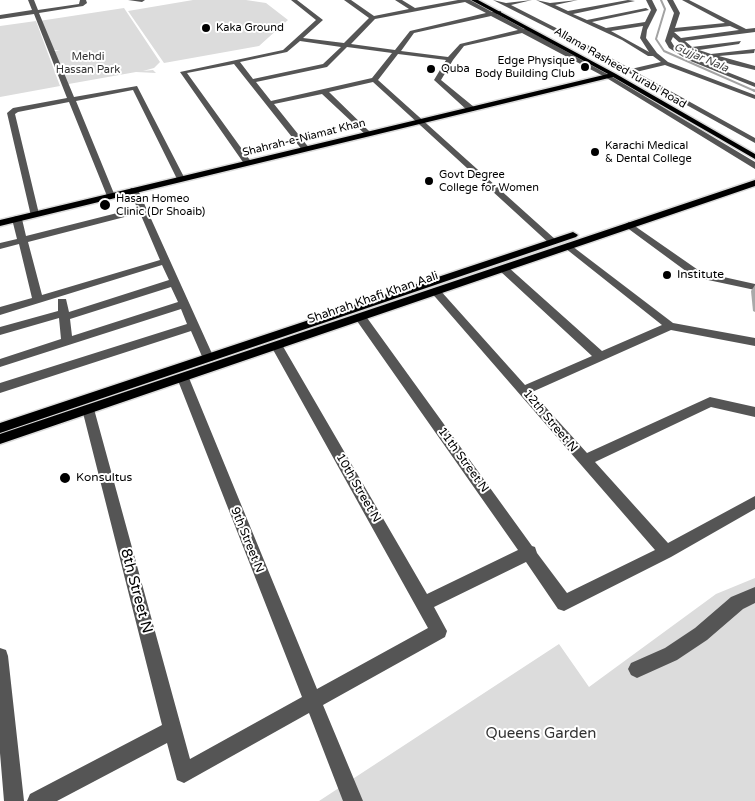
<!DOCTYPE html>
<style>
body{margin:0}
canvas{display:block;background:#fff}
</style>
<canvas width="755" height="801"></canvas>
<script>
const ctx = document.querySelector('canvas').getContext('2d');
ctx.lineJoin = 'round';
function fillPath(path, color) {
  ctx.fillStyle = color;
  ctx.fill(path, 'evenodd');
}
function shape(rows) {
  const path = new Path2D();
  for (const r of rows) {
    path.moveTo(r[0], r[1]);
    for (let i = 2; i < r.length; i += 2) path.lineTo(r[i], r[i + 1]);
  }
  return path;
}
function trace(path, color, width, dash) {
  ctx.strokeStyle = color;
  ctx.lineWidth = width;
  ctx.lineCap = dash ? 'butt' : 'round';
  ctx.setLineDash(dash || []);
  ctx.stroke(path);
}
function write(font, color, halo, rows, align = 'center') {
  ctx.font = font + ' "Varela Round",sans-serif';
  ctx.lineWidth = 4;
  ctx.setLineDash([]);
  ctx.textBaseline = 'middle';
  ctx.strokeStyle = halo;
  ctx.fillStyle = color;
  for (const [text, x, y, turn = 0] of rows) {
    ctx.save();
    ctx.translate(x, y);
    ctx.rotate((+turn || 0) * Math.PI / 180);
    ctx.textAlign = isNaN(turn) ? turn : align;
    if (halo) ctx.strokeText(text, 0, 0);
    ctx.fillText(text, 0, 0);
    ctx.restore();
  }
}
fillPath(shape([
 [193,0,246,0,266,3,288,20,259,46,164,63,128,11],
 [124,8,160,62,154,68,143,71,153,70,156,73,136,72,63,85,51,52,60,50,51,50,39,21],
 [36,21,60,86,0,97,0,26],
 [755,578,755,801,319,801,559,644,589,687,716,594]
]), '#dcdcdc');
trace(shape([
 [661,0,665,9,656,39,664,51,755,91]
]), '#a3a3a3', 2);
trace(shape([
 [753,90,755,91]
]), '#a3a3a3', 2.5);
const major = shape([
 [471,0,478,0,616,74,755,154,755,159,613,77,0,226,0,220,608,74,471,0],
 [755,180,755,186,0,444,0,434,755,180],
 [573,232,578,235,576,237,0,433,0,423,573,232]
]);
trace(major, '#dbdbdb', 3);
fillPath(shape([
 [28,0,34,0,38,10,79,4,80,0,86,0,87,3,83,6,39,13,74,97,137,86,185,179,184,181,177,179,133,90,76,101,115,196,111,199,107,196,69,102,18,112,15,114,39,214,34,217,31,216,7,113,13,108,67,98,34,14,0,19,0,15,32,10,28,0],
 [128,0,145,0,142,2,128,0],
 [291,0,297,0,323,20,303,38,344,43,369,18,344,0,351,0,374,16,409,9,395,0,402,0,415,8,458,0,470,0,492,12,501,11,501,13,497,14,524,29,529,29,529,31,609,75,755,162,755,169,605,77,522,33,464,46,453,60,441,80,474,107,474,111,468,111,434,80,446,60,398,54,378,80,556,240,556,244,550,244,373,82,329,92,370,132,371,134,367,136,322,94,274,104,310,149,306,151,303,151,234,64,187,73,252,163,245,165,180,72,283,50,316,20,291,0],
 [465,2,486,13,410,31,395,50,351,44,375,19,465,2],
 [491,16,518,30,460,44,448,57,401,51,414,33,491,16],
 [300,41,341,47,323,64,253,79,240,62,287,52,300,41],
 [347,47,392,53,372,78,271,101,256,82,327,67,347,47],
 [493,0,506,3,532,0,511,5,566,33,631,69,661,62,653,56,648,56,622,40,536,0,550,3,578,0,555,5,568,11,628,0,635,1,573,14,587,20,646,8,649,10,592,22,606,28,645,22,651,10,646,0,652,0,657,10,647,30,646,38,657,53,668,62,755,95,755,99,665,65,636,72,755,138,755,143,629,73,624,73,624,70,562,35,493,0],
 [643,26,640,38,649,52,611,31,643,26],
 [667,0,673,0,680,13,675,28,725,23,682,0,689,0,746,29,755,28,755,32,685,41,692,47,741,41,739,44,699,50,711,54,755,49,754,53,719,56,755,66,755,70,730,64,688,50,673,37,671,41,674,46,692,58,755,83,755,87,688,60,669,48,665,41,674,13,667,0],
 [730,26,739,30,681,38,674,32,730,26],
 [131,188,138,190,214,358,212,361,204,361,191,331,0,393,0,383,187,324,181,309,0,367,0,359,61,339,59,318,0,335,0,327,58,311,58,299,66,299,69,312,169,280,162,265,0,315,0,307,32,298,19,244,0,249,0,243,17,239,12,219,14,217,17,216,22,219,26,236,137,208,130,190,131,188],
 [140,213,160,260,42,295,28,242,140,213],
 [171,287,178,302,72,336,70,319,171,287],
 [629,222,701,272,755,284,755,290,694,277,626,227,624,225,629,222],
 [568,243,673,323,755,338,755,346,671,330,532,392,587,453,710,397,755,407,755,417,711,407,595,462,668,543,755,496,755,509,671,557,564,611,558,609,526,562,434,607,447,631,445,637,323,705,363,801,343,801,309,713,184,783,177,780,167,743,57,801,27,801,30,794,162,725,82,409,84,406,92,406,94,409,190,759,302,697,177,378,179,375,187,375,189,378,317,689,428,628,271,346,273,343,281,343,427,594,518,550,357,321,355,318,361,314,365,315,532,546,535,547,537,553,567,593,655,550,430,291,435,288,439,289,525,385,592,356,500,271,500,267,508,267,602,351,662,325,565,248,563,246,568,243],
 [755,587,755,603,743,609,707,640,677,660,637,678,631,675,628,669,631,663,665,648,695,628,731,597,755,587],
 [0,648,6,650,8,656,24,801,4,801,0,753,0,648]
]), '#555');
fillPath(major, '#000');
fillPath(shape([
 [755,285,755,312,753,311,751,291]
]), '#a9a9a9');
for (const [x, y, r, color] of [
 [206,28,5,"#000"],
 [585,67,5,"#000"],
 [431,69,5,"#000"],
 [595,152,5,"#000"],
 [429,181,5,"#000"],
 [105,205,6,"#000"],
 [667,275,5,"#000"],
 [65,478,6,"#000"]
]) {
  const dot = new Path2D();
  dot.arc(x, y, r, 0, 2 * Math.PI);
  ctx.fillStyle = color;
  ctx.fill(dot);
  trace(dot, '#fff', 2);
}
write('11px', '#000', '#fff', [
 ["Kaka Ground",216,28],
 ["Edge Physique",575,61,"right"],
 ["Body Building Club",575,74,"right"],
 ["Quba",441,69],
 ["Karachi Medical",605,146],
 ["& Dental College",605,159],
 ["Govt Degree",439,175],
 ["College for Women",439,188],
 ["Hasan Homeo",116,199],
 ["Clinic (Dr Shoaib)",116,212]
], 'left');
write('11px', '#333', '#fff', [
 ["Mehdi",88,57],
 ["Hassan Park",88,70]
]);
write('italic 11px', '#444', '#fff', [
 ["Gujjar Nala",701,58,23]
]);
write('11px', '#000', '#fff', [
 ["Allama Rasheed Turabi Road",620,68,30],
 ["Shahrah-e-Niamat Khan",304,138,-14]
]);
write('12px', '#000', '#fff', [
 ["Institute",677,275],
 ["Konsultus",76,478]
], 'left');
write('12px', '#000', '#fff', [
 ["Shahrah Khafi Khan Aali",373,298,-19],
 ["12th Street N",550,421,50],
 ["11th Street N",463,460,54],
 ["10th Street N",358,488,60],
 ["9th Street N",247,540,68]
]);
write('15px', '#000', '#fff', [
 ["8th Street N",136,591,75]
]);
write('15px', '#333', '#fff', [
 ["Queens Garden",541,734]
]);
</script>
